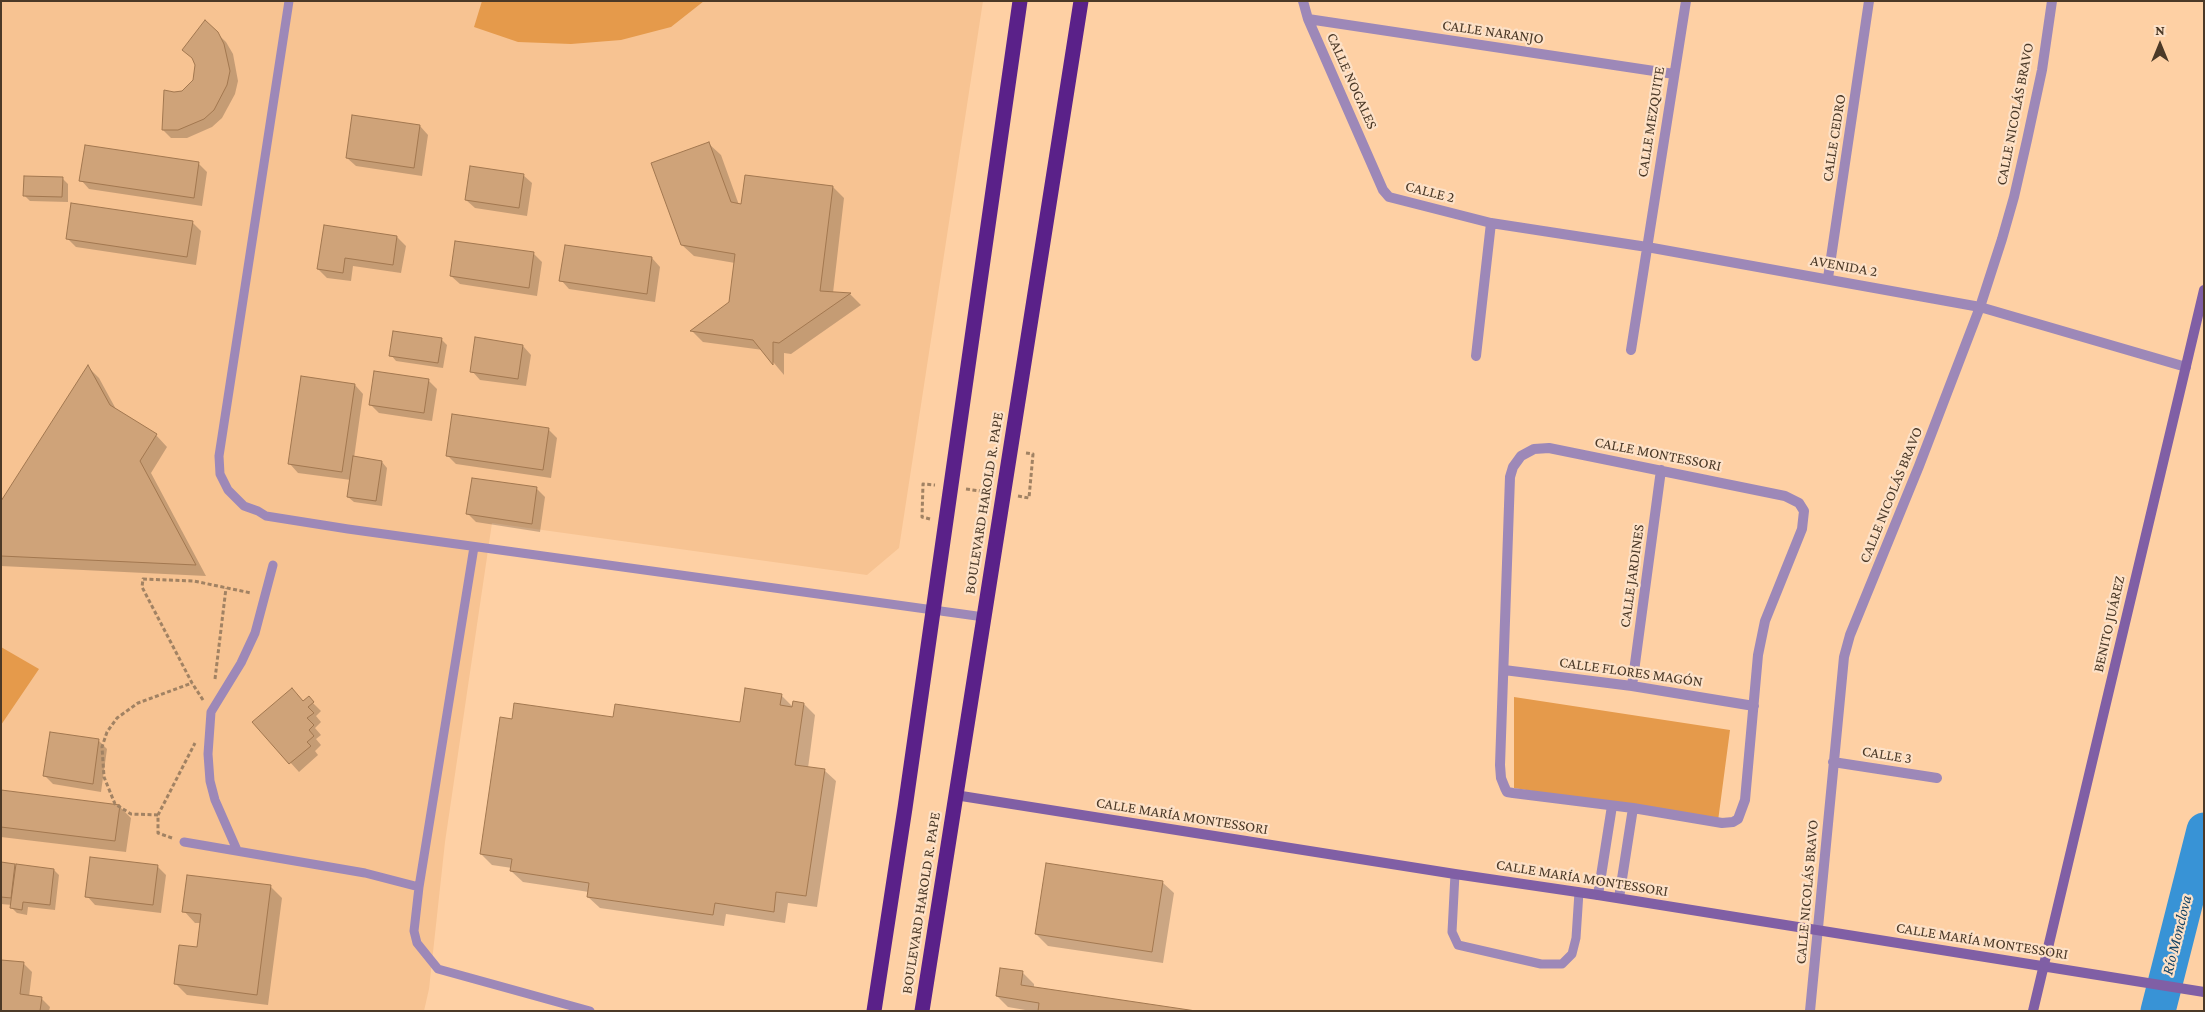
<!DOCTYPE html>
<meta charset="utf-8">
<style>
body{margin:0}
#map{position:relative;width:2205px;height:1012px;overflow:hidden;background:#fed0a4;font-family:"Crimson Pro",serif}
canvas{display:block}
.frame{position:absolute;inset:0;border:2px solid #4b3927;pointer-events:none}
.north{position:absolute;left:2135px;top:20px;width:50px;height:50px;-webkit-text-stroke:4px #fde1c7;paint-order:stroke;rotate:0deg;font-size:14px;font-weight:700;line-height:20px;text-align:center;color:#4b3927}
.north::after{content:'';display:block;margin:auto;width:18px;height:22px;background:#4b3927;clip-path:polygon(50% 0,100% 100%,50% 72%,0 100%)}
</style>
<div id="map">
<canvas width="2205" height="1012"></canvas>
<div class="frame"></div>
<div class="north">N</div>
</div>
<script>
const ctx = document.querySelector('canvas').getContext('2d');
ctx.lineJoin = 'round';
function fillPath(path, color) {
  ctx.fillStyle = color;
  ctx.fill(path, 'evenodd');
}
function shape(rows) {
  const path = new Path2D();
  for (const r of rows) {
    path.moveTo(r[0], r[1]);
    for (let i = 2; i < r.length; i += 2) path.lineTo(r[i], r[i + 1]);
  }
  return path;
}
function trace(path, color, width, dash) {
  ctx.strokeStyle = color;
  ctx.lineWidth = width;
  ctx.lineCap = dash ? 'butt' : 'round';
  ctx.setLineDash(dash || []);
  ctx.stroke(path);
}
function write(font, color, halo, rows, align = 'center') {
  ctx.font = font + ' "Crimson Pro",serif';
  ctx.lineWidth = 4.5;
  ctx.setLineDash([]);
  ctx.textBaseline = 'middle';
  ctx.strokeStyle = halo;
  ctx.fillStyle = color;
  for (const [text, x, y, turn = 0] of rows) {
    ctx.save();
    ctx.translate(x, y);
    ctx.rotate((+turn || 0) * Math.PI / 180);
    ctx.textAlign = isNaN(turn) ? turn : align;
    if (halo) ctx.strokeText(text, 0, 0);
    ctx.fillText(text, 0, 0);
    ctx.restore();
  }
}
fillPath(shape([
 [1,1,983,1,899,548,867,575,492,523,445,842,429,989,424,1011,1,1011]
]), '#f7c392');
fillPath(shape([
 [482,1,704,1,671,27,621,40,571,44,518,42,474,27],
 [1,647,39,669,1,725],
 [1514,697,1730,730,1718,821,1514,788]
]), '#e59a4b');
fillPath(shape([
 [205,22,226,42,233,54,238,81,235,94,222,118,212,127,187,138,171,138,163,130,174,94,189,88,197,73],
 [420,126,428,135,422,176,356,166,347,158],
 [709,144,721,155,739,205,833,187,844,198,833,293,850,294,861,305,791,354,784,353,784,375,763,350,703,342,692,331,730,303,735,263,694,256,682,245],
 [198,163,207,172,202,206,89,189,81,180],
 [523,175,532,183,527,216,475,208,466,200],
 [63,179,68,184,68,202,30,201,24,195],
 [192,222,201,231,196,265,76,247,67,238],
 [325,227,397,237,406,246,401,273,353,266,351,281,327,278,318,269],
 [533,253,542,262,537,296,460,284,451,276],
 [652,258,660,267,655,302,569,289,561,280],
 [441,339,447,345,443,368,396,361,391,355],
 [523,346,531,355,526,386,480,380,472,371],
 [88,367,99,378,117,411,156,435,167,447,151,473,206,576,1,566,1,504],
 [428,380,437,389,432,421,379,413,370,404],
 [355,385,363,394,354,458,382,462,387,468,382,506,354,502,348,497,351,480,298,473,290,464],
 [548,429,557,438,551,478,456,464,447,455],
 [537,489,545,497,540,532,476,522,468,514],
 [781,695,794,708,804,704,815,715,808,768,824,770,836,781,817,907,788,903,785,923,726,914,724,926,600,908,588,897,589,892,523,882,511,871,512,868,492,865,481,854,513,721,614,719,741,723],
 [308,698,321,711,316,716,321,722,315,728,321,735,316,739,321,745,315,751,318,755,299,772,254,722,304,702],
 [99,741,107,749,101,792,53,784,45,776],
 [1,792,119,806,131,818,126,852,1,837],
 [1,864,14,865,17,868,54,870,59,875,55,910,28,907,27,915,17,913,12,908,12,905,1,904],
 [157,866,166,875,161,913,95,905,87,896],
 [1162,882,1174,893,1163,963,1048,946,1036,934],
 [270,886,282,898,268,1005,187,995,176,984,198,948,201,923,195,923,184,911],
 [24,964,32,972,29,997,41,998,50,1007,49,1011,1,1011],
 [1023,973,1034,984,1034,988,1187,1011,1031,1011,1008,1007,997,996]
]), '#0003');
trace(shape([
 [2158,1011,2204,830]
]), '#3893d6', 35);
const building = shape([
 [205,20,218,32,224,44,230,71,227,85,214,110,204,119,178,130,162,130,164,90,174,92,182,91,193,80,195,65,192,58,182,50,205,20],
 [352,115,420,125,414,168,346,158,352,115],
 [709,142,731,202,741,204,745,175,833,186,820,291,851,293,779,343,773,342,773,365,753,340,690,331,729,302,735,254,681,245,651,163,709,142],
 [85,145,199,162,194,198,79,181,85,145],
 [470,166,524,174,519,208,465,200,470,166],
 [24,176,63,177,62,197,23,196,24,176],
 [71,203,193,221,187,257,66,239,71,203],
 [324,225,397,236,393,265,345,258,343,273,317,269,324,225],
 [455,241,534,252,529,288,450,276,455,241],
 [565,245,652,257,647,294,559,281,565,245],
 [393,331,442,338,438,363,389,356,393,331],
 [475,337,523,345,518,379,470,372,475,337],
 [88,365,110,405,157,434,140,461,196,565,1,556,1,501,88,365],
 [374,371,429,379,424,413,369,405,374,371],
 [301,376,355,384,342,472,288,464,301,376],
 [452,414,549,428,543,470,446,456,452,414],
 [353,456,382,461,376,501,347,497,353,456],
 [472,478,537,487,532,524,466,514,472,478],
 [292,688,303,701,309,696,314,702,308,707,314,713,307,718,314,725,309,730,314,736,307,742,311,746,289,764,252,722,292,688],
 [745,688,782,694,780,705,792,707,793,701,804,703,795,765,825,769,806,896,776,892,774,912,715,903,713,915,587,897,589,883,510,871,512,859,480,854,500,717,512,719,514,703,613,717,615,704,740,722,745,688],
 [50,732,99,739,93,784,43,776,50,732],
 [1,790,120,805,115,841,1,827,1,790],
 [90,857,158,865,153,905,85,897,90,857],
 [1,862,15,864,11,898,1,897,1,862],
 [1046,863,1163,881,1152,952,1035,934,1046,863],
 [16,864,54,869,50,905,23,902,22,910,10,908,16,864],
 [187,875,271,885,257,995,174,984,179,945,197,947,201,914,182,912,187,875],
 [1,960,24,962,20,994,42,997,40,1011,1,1011,1,960],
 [1000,968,1023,971,1021,985,1196,1011,1038,1011,1039,1003,996,996,1000,968]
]);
fillPath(building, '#cfa379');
trace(building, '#a37850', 1);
trace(shape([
 [966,489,987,492],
 [1018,496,1029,498,1033,454,1026,453],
 [930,519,922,517,923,484,935,485],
 [215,679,226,588],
 [203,700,192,683,142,587,143,579,194,581,251,593],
 [158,815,131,814,115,804,104,777,102,747,107,732,117,718,138,703,192,683],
 [172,838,158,833,158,815,195,743]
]), '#a18263', 3, [4, 2.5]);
trace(shape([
 [289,1,219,456,220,474,228,490,244,506,258,511,266,516,348,529,984,617],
 [474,547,419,887,414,931,417,943,438,969,590,1011],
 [184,842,365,873,419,887],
 [237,850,215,800,210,781,208,754,211,712,241,663,255,633,273,565],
 [1455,874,1452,932,1458,945,1541,964,1562,964,1572,954,1576,938,1579,892]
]), '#9d88b8', 9);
trace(shape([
 [1303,1,1308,19,1383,190,1389,197,1491,223,1647,247,1980,307,2186,367],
 [1308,19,1674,74],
 [1828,278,1869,1],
 [1631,350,1686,1],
 [1476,356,1491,223],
 [1549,448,1785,496,1799,503,1804,511,1802,529,1765,621,1758,655,1745,800,1738,819,1733,822,1722,823,1633,808,1513,793,1507,792,1505,788,1501,778,1500,765,1510,477,1513,467,1521,456,1534,449,1549,448],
 [1504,670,1632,686,1754,706],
 [1632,686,1661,470],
 [1833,762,1937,778],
 [1598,895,1612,806],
 [1619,898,1633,808],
 [1810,1011,1844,657,1850,635,1919,466,1980,307,2002,239,2014,197,2027,140,2042,70,2052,1]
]), '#9d88b8', 10);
trace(shape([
 [955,795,1455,874,1598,895,2204,992],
 [2033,1011,2204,290]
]), '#805fa5', 10);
trace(shape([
 [874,1011,905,808,1020,1],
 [922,1011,1081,1]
]), '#5a2189', 15);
write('15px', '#4b3927', '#fde1c7', [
 ["CALLE NARANJO",1493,32,8],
 ["CALLE NOGALES",1352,81,66],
 ["CALLE NICOLÁS BRAVO",2015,114,-79],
 ["CALLE MEZQUITE",1651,122,-81],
 ["CALLE CEDRO",1834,138,-81],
 ["CALLE 2",1430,192,14],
 ["AVENIDA 2",1844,266,10],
 ["CALLE MONTESSORI",1658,454,11],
 ["CALLE NICOLÁS BRAVO",1891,495,-68],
 ["BOULEVARD HAROLD R. PAPE",984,503,-81],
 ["CALLE JARDINES",1632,576,-82],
 ["BENITO JUÁREZ",2109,624,-77],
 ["CALLE FLORES MAGÓN",1631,672,8],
 ["CALLE 3",1887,755,9],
 ["CALLE MARÍA MONTESSORI",1182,816,9],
 ["CALLE MARÍA MONTESSORI",1582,878,9],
 ["CALLE NICOLÁS BRAVO",1807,892,-85],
 ["BOULEVARD HAROLD R. PAPE",921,903,-81],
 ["CALLE MARÍA MONTESSORI",1982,941,9]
]);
write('italic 16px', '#124264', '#fde1c7', [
 ["Río Monclova",2177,935,-76]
]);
</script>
